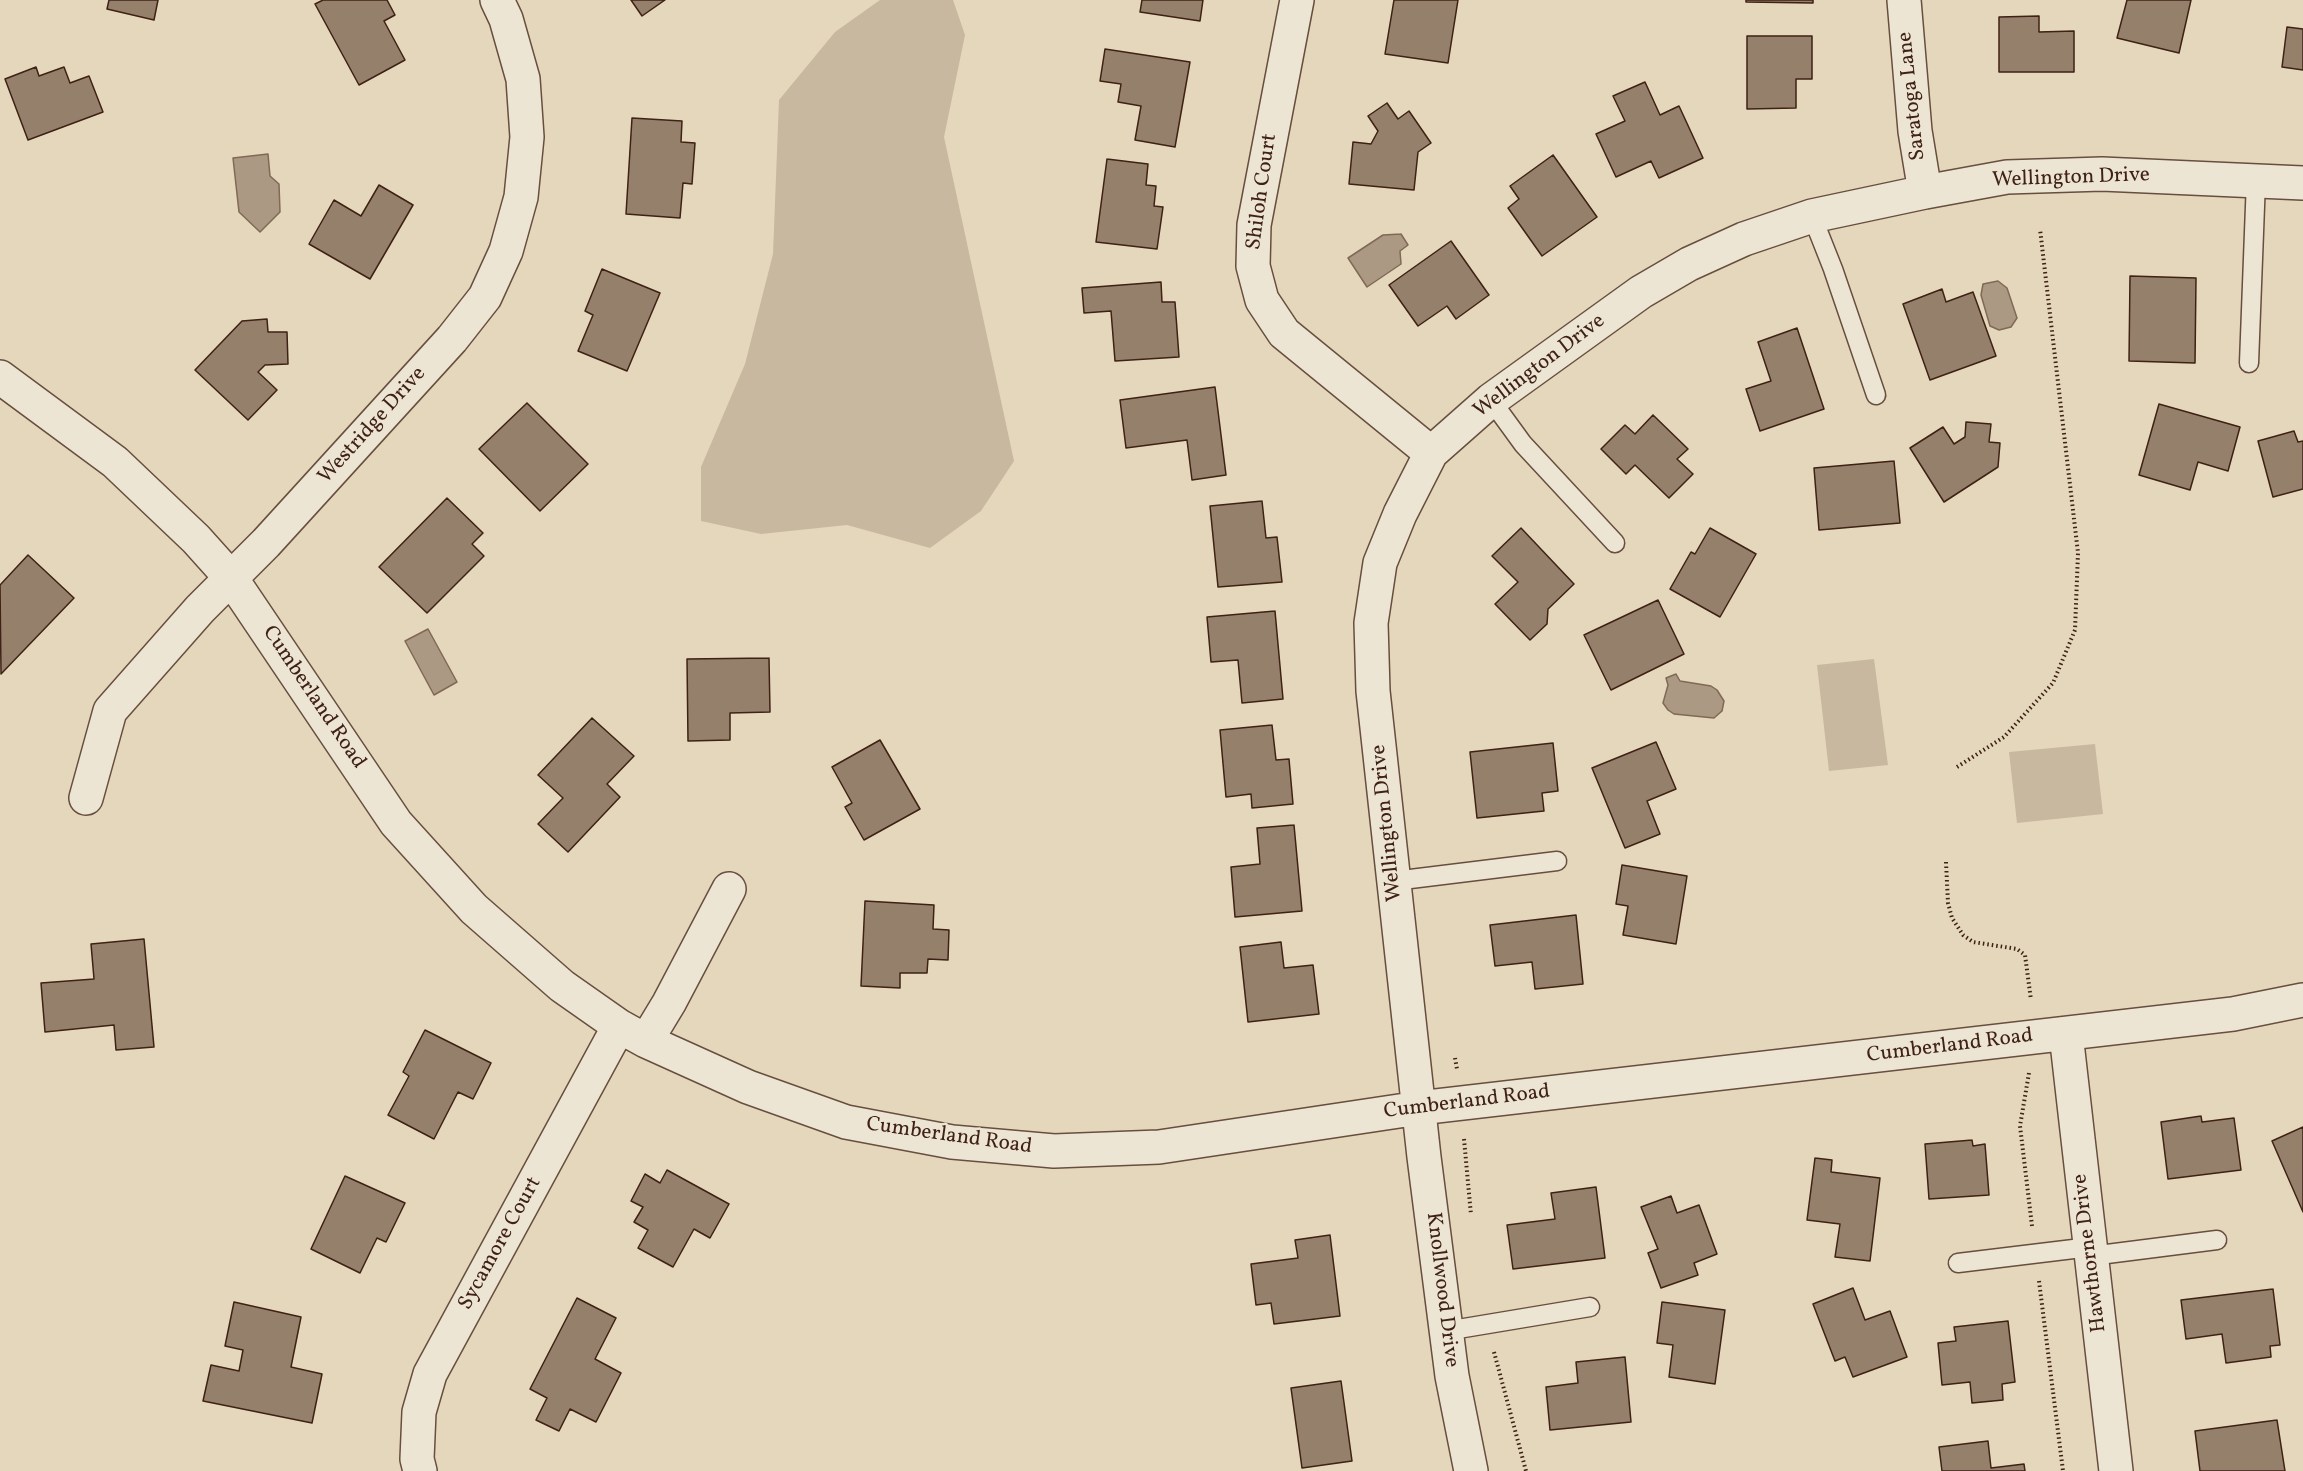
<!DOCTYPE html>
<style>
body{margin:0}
canvas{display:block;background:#e4d7bb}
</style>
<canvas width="2303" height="1471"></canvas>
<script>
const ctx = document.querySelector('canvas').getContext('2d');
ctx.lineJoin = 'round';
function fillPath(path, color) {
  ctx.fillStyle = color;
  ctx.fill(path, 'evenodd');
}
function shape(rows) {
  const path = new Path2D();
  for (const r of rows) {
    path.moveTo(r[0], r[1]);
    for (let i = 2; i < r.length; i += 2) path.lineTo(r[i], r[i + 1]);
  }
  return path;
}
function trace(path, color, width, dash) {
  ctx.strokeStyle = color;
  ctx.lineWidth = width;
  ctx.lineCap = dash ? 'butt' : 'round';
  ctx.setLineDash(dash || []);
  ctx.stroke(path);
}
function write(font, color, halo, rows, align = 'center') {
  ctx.font = font + ' Vollkorn,serif';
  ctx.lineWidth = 5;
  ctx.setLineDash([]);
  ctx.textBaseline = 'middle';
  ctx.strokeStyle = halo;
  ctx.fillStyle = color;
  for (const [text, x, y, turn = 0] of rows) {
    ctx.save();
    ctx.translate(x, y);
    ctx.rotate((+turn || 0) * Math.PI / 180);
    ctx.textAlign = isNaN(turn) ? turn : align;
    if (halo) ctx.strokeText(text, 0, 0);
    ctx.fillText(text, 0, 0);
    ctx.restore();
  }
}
fillPath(shape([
 [880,0,953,0,965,35,944,137,1014,461,981,511,930,548,847,525,761,534,701,521,701,467,745,364,773,254,779,100,835,32],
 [1874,659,1888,765,1829,771,1817,665],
 [2095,744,2103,814,2017,823,2009,752]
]), '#c8b89f');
const water = shape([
 [268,154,270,176,279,184,280,212,260,232,239,212,233,158,268,154],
 [1401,234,1408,245,1400,251,1401,264,1367,287,1348,258,1383,235,1401,234],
 [1998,281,2007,288,2017,318,2011,327,1999,330,1990,326,1981,295,1983,284,1998,281],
 [428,629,457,682,434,695,405,641,428,629],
 [1676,674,1680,681,1711,686,1717,690,1724,701,1722,711,1714,718,1674,714,1668,710,1663,703,1668,685,1666,678,1676,674]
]);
fillPath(water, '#ac9983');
trace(water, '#806957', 1.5);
const building = shape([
 [109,0,158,0,154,20,107,9,109,0],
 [323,0,387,0,395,15,384,21,405,60,359,85,315,4,323,0],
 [631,0,665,0,642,16,631,0],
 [1142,0,1203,0,1200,21,1140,12,1142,0],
 [1394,0,1458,0,1448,63,1385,54,1394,0],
 [1746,0,1813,0,1813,3,1746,2,1746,0],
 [2127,0,2191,0,2179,53,2117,38,2127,0],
 [2039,16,2039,32,2074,31,2074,72,1999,72,1999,17,2039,16],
 [2287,27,2303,29,2303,70,2282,67,2287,27],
 [1747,36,1812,36,1812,79,1796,79,1796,108,1747,109,1747,36],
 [1105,49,1190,62,1175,147,1135,140,1141,106,1118,102,1121,84,1100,81,1105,49],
 [36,67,39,76,64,67,70,83,89,76,103,112,28,140,5,79,36,67],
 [1645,82,1660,115,1679,106,1703,158,1659,178,1651,161,1616,177,1596,134,1625,121,1613,96,1645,82],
 [1387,103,1398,119,1409,111,1431,143,1418,152,1414,190,1349,184,1353,142,1371,144,1378,131,1368,116,1387,103],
 [632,118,682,121,681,142,695,143,692,184,683,183,680,218,626,214,632,118],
 [1553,155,1597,217,1542,256,1508,208,1519,199,1510,186,1553,155],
 [1107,159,1148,164,1146,185,1156,186,1154,206,1163,207,1157,249,1096,242,1107,159],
 [379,185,413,205,370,279,309,244,334,200,361,216,379,185],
 [1451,241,1489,295,1456,319,1447,306,1418,326,1389,285,1451,241],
 [602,269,660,293,627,371,578,351,593,315,585,311,602,269],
 [2130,276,2196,278,2195,363,2129,361,2130,276],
 [1161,282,1162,302,1175,302,1179,357,1115,361,1111,311,1084,313,1082,288,1161,282],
 [1942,289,1946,302,1973,292,1996,356,1930,380,1903,304,1942,289],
 [267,319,268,332,287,332,288,364,265,365,258,372,277,390,248,420,195,370,242,321,267,319],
 [1797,328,1824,409,1760,431,1746,389,1771,381,1758,342,1797,328],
 [1215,387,1226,475,1192,480,1187,440,1126,448,1120,400,1215,387],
 [527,403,588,464,540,511,479,449,527,403],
 [2159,404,2240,427,2228,471,2198,462,2190,490,2139,475,2159,404],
 [1653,415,1688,449,1677,459,1693,474,1669,498,1635,465,1626,474,1601,449,1625,425,1635,434,1653,415],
 [1966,422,1991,424,1989,442,2000,443,1998,467,1944,502,1910,448,1943,427,1954,444,1965,437,1966,422],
 [2294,431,2298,442,2303,441,2303,489,2273,497,2258,441,2294,431],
 [1894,461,1900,523,1819,530,1814,468,1894,461],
 [447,498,483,533,472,544,484,556,427,613,379,567,447,498],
 [1262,501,1266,538,1277,537,1282,582,1218,587,1210,506,1262,501],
 [1521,528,1574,584,1548,609,1547,624,1530,640,1495,604,1518,582,1492,556,1521,528],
 [1710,528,1756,554,1720,617,1670,589,1691,552,1695,554,1710,528],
 [28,555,74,598,1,674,0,585,28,555],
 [1658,600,1684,654,1611,690,1584,635,1658,600],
 [1275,611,1283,699,1242,703,1238,660,1211,662,1207,617,1275,611],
 [769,658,770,712,730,713,730,740,688,741,687,659,769,658],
 [592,718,634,756,607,784,620,797,568,852,538,824,563,798,538,775,592,718],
 [1272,725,1276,760,1289,759,1293,804,1252,808,1251,794,1226,797,1220,730,1272,725],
 [880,740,920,809,864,840,845,807,852,803,832,767,880,740],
 [1656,742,1676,789,1647,801,1660,834,1625,848,1592,768,1656,742],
 [1553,743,1558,791,1542,793,1544,811,1477,818,1470,752,1553,743],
 [1294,825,1302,911,1235,917,1231,867,1260,864,1257,828,1294,825],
 [1622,865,1687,876,1676,944,1623,935,1628,906,1616,904,1622,865],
 [865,901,934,905,933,929,949,930,948,960,928,959,927,973,900,973,900,988,861,986,865,901],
 [1576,915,1583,984,1535,989,1532,962,1495,966,1490,925,1576,915],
 [144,939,154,1047,116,1050,114,1025,45,1032,41,983,94,979,91,944,144,939],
 [1281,942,1284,968,1313,965,1319,1014,1248,1022,1240,947,1281,942],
 [425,1030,491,1063,473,1099,458,1092,434,1139,388,1115,409,1076,403,1072,425,1030],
 [2201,1116,2202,1122,2234,1118,2241,1170,2168,1179,2161,1122,2201,1116],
 [2303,1127,2303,1212,2272,1141,2303,1127],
 [1972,1140,1973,1146,1985,1144,1989,1195,1929,1199,1925,1144,1972,1140],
 [1815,1158,1832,1160,1831,1172,1880,1178,1870,1261,1835,1257,1840,1224,1807,1220,1815,1158],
 [667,1170,729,1204,710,1238,694,1229,673,1267,638,1248,648,1230,634,1222,643,1207,631,1201,645,1174,660,1183,667,1170],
 [345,1176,405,1203,386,1242,377,1238,360,1273,311,1249,345,1176],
 [1596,1187,1605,1258,1513,1269,1507,1225,1555,1219,1551,1193,1596,1187],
 [1671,1196,1677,1213,1699,1205,1717,1254,1694,1263,1698,1275,1661,1288,1648,1253,1658,1249,1641,1207,1671,1196],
 [1330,1235,1340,1316,1274,1324,1271,1303,1256,1305,1251,1264,1298,1258,1295,1240,1330,1235],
 [1853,1288,1865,1320,1890,1311,1907,1357,1853,1377,1845,1357,1835,1361,1813,1304,1853,1288],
 [2273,1289,2280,1345,2270,1346,2271,1357,2226,1363,2222,1334,2186,1339,2181,1300,2273,1289],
 [577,1298,616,1318,595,1359,621,1373,596,1422,570,1409,559,1431,536,1420,547,1398,530,1389,577,1298],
 [234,1302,301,1317,291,1367,322,1374,312,1423,203,1401,211,1365,239,1371,243,1350,225,1346,234,1302],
 [1662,1302,1725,1310,1715,1384,1669,1377,1673,1345,1657,1343,1662,1302],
 [2008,1321,2015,1382,2002,1384,2003,1400,1972,1403,1970,1382,1942,1385,1938,1343,1956,1341,1954,1327,2008,1321],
 [1625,1357,1631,1422,1550,1430,1546,1387,1578,1383,1576,1362,1625,1357],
 [1341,1381,1352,1461,1302,1468,1291,1388,1341,1381],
 [2277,1420,2285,1471,2200,1471,2195,1431,2277,1420],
 [1988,1441,1991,1468,2024,1464,2025,1471,1942,1471,1939,1447,1988,1441]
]);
fillPath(building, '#95806b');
trace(building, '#3f2115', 1.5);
const service = shape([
 [1812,216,1833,269,1876,395],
 [2249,363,2256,180],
 [1491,400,1523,444,1615,543],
 [1394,881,1557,861],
 [2091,1256,2217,1240],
 [1958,1263,2090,1247],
 [1446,1331,1590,1307]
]);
const minor = shape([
 [1297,0,1254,225,1253,266,1262,300,1284,333,1431,453],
 [1904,0,1915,131,1925,192],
 [0,377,115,462,196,539,231,578,396,823,474,909,562,986,619,1026,646,1041,748,1087,846,1122,952,1142,1054,1151,1159,1147,1419,1108,2233,1014,2303,1000],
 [86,798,110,711,200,609,266,543,452,339,485,297,506,251,521,197,527,137,523,79,506,19,497,0],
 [2066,1034,2116,1471],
 [646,1041,669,1003,729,889],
 [420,1471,417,1459,419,1412,430,1374,619,1026],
 [1471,1471,1452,1376,1424,1157,1373,691,1371,623,1380,563,1400,514,1431,453,1491,400,1641,292,1689,264,1744,239,1812,216,1925,192,2007,177,2102,174,2303,183]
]);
trace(service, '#684e3e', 21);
trace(minor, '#684e3e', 36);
trace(shape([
 [1957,767,2004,737,2053,683,2075,630,2078,553,2040,229],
 [1946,862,1948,903,1952,918,1963,935,1973,942,2017,949,2025,955,2031,1000],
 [1455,1058,1457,1069],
 [2029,1073,2020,1126,2032,1226],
 [1464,1139,1471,1215],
 [2039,1281,2063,1471],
 [1494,1352,1526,1471]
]), '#3f2115', 4, [1.5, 3]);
trace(service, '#ede5d3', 18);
trace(minor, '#ede5d3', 33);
write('21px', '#3f2115', '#ede5d3', [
 ["Saratoga Lane",1913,96,-96],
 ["Wellington Drive",2071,179,-2],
 ["Shiloh Court",1263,192,-82],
 ["Wellington Drive",1540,367,-37],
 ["Westridge Drive",373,426,-48],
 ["Cumberland Road",313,698,56],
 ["Wellington Drive",1388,823,-96],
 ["Cumberland Road",1950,1047,-7],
 ["Cumberland Road",1467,1103,-7],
 ["Cumberland Road",949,1137,8],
 ["Sycamore Court",501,1244,-61],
 ["Hawthorne Drive",2091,1253,-97],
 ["Knollwood Drive",1441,1290,83]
]);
</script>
